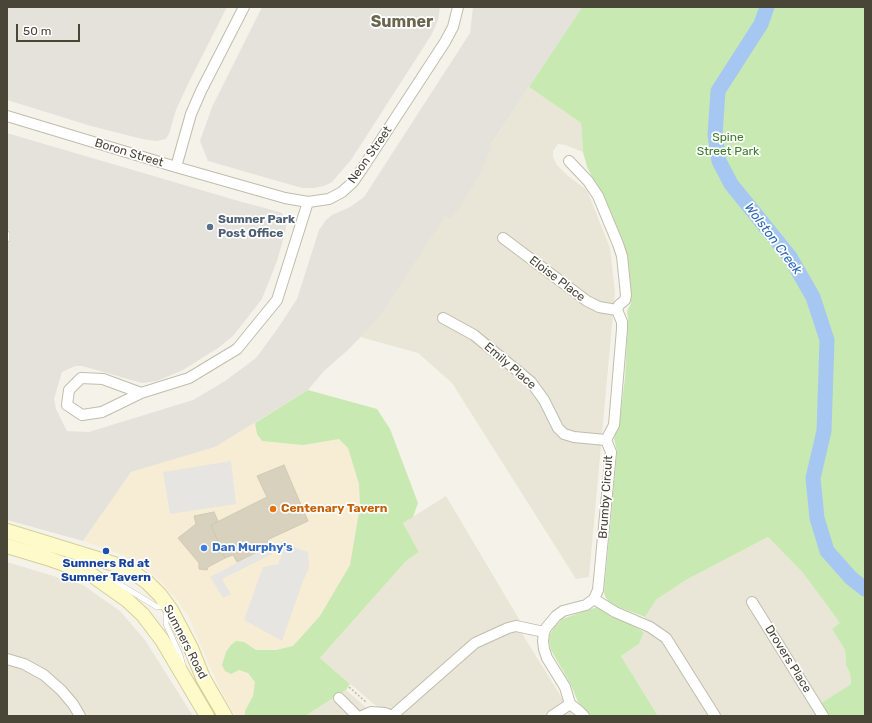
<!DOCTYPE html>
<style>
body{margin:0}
#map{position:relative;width:872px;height:723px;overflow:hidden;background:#f5f3e9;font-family:Rubik,sans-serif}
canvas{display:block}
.frame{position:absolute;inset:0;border:8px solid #494537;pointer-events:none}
.scale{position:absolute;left:16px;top:24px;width:64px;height:18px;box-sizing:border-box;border:2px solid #494537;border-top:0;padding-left:5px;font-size:12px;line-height:14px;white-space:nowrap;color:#494537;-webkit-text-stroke:3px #fff;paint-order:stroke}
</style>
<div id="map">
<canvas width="872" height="723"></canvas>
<div class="frame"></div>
<div class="scale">50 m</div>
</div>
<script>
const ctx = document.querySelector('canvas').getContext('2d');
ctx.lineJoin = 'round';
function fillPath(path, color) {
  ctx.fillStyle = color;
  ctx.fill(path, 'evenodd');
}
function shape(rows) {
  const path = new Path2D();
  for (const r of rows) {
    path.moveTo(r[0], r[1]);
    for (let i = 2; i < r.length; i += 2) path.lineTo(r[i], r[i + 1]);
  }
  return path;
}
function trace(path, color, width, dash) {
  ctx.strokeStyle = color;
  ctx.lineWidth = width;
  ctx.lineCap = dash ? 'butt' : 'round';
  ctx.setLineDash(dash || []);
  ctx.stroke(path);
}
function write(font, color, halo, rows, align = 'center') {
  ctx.font = font + ' Rubik,sans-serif';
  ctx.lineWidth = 3.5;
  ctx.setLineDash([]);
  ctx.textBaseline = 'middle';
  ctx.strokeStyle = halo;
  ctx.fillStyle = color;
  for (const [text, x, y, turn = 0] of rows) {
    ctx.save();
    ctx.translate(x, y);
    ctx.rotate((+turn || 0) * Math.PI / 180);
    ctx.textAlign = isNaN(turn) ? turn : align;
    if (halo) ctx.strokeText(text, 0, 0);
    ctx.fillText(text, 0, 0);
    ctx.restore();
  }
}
fillPath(shape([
 [529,87,581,123,583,152,565,145,558,144,553,151,553,157,557,165,568,176,587,190,610,248,615,292,589,577,576,579,452,383,418,353,360,337,380,317,445,215,451,219,490,146],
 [446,496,519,619,523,635,573,716,388,716,320,658,407,560,419,552,403,523],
 [768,537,803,573,841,624,832,629,845,650,846,665,850,673,851,684,821,704,828,716,658,716,621,656,639,644,644,632,645,617,656,600,686,580],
 [7,562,83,585,120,611,145,640,193,716,7,716],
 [346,690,367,708,362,712,364,716,305,716]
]), '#e9e6d7');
fillPath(shape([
 [308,390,377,409,390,429,418,503,413,517,403,523,419,552,407,560,320,658,350,684,346,690,305,716,235,716,218,685,188,616,177,600,159,580,139,564,120,554,83,541,131,472,215,447]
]), '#f7edd5');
fillPath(shape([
 [7,7,227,7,188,84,176,110,169,134,166,139,156,141,142,139,91,126,7,100],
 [262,7,440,7,438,20,432,34,351,160,332,182,324,186,313,188,302,188,208,161,200,141,212,107],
 [473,7,582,7,490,146,492,147,474,185,451,219,445,216,380,317,348,350,324,371,308,390,215,447,131,472,83,541,7,520,7,133,242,202,280,212,285,216,287,221,285,233,277,261,262,299,233,336,218,348,183,370,157,381,142,383,82,366,75,366,62,372,54,399,56,409,67,431,89,432,193,400,225,381,256,358,278,328,297,299,319,230,326,220,332,215,350,207,364,197,470,33]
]), '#e5e2db');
fillPath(shape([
 [582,7,865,7,865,716,828,716,820,704,851,684,850,673,846,665,845,650,832,629,840,623,803,573,768,537,686,580,656,600,645,617,616,606,609,602,606,598,604,593,617,451,614,439,615,434,619,427,625,378,628,320,627,311,631,303,631,293,599,190,587,167,583,152,581,123,529,87],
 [308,390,377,409,390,429,418,503,413,517,403,523,419,552,407,560,320,658,350,684,346,690,305,716,245,716,245,711,253,696,255,682,248,673,239,670,231,674,225,671,222,665,226,652,231,645,236,641,244,642,256,650,276,650,293,646,320,616,350,565,360,506,359,484,348,448,339,439,303,445,262,441,257,434,255,423],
 [597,607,601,608,644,632,639,644,621,656,658,716,591,716,578,702,571,685,551,650,549,640,550,635,554,627,562,619]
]), '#c8eab2');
fillPath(shape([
 [231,461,236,504,170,514,163,472],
 [286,544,308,552,309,568,303,581,282,641,244,620,263,567,278,564],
 [269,546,272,554,222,579,231,594,223,598,210,577]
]), '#e6e5e1');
trace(shape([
 [767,7,761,24,718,91,715,135,719,161,731,184,790,257,813,297,827,340,824,431,813,478,817,518,827,551,851,578,865,589]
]), '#a5c7f2', 15);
const building = shape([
 [284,465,308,521,267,540,269,546,237,562,233,555,225,558,211,525,267,497,257,476,284,465],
 [214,512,218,521,211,525,225,558,208,567,207,570,199,569,199,563,178,538,196,524,194,516,214,512]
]);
fillPath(building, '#d7d1be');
trace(building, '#d2cab1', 1);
const service = shape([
 [7,234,7,239],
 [109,580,121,585,157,607,165,606],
 [168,610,166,614,166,624,180,655,183,666]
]);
const minor = shape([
 [7,116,176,167,191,114,201,91,244,7],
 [569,161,588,181,598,196,618,244,622,256,626,295,625,300,619,305,617,310,622,322,622,329,614,425,606,440,611,452,598,590,594,599,586,605,563,611,556,616,546,628,544,633,543,641,544,649,547,658,565,687,570,704,579,711,584,716],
 [176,167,285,198,308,202,329,199,342,192,353,182,362,169,445,42,453,27,458,7],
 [503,238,587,301,599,307,617,310],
 [443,318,474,335,531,382,544,400,558,428,564,434,574,437,606,440],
 [81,378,103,379,141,393,102,412,82,415,67,405,69,390,81,378],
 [141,393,189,378,237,349,277,300,308,202],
 [594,599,615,612,650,627,666,638,715,716],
 [752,602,823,716],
 [7,659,24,664,44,675,61,690,73,704,80,716],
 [339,698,357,716],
 [362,716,371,712,385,713,392,716],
 [392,716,475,643,508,628,516,626,544,632],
 [552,716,570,704]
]);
const secondary = shape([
 [7,531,114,564,134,573,147,582,160,595,171,610,191,648,203,678,225,716],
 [7,546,47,558,89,573,127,600,143,615,162,640,207,716]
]);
trace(service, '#c1bdac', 6);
trace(minor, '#c1bdac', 12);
trace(secondary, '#d6cf99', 16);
trace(shape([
 [349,687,367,703]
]), '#c3bb9c', 1.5, [2, 2]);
trace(service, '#fff', 5);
trace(minor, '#fff', 10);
trace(secondary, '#fffac9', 14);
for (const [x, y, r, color] of [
 [210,227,4,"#5c6f8a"],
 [273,509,4,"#e8710a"],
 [204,548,4,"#3f7fe0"],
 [106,551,4,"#1a4fb4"]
]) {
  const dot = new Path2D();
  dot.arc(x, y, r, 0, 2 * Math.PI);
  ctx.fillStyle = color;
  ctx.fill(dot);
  trace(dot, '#fff', 1.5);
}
write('12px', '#3c7d28', '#fff', [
 ["Spine",728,138],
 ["Street Park",728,152]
]);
write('12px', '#494537', '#fff', [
 ["Boron Street",129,153,17],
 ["Neon Street",370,155,-55],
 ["Eloise Place",557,279,37],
 ["Emily Place",510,366,41],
 ["Brumby Circuit",606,497,-86],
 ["Sumners Road",185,642,63],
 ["Drovers Place",788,659,58]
]);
write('bold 12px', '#4e5e75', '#fff', [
 ["Sumner Park",218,220],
 ["Post Office",218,234]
], 'left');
write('bold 12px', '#c56008', '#fff', [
 ["Centenary Tavern",281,509]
], 'left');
write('bold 12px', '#366cbe', '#fff', [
 ["Dan Murphy's",212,548]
], 'left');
write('bold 12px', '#164399', '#fff', [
 ["Sumners Rd at",106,564],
 ["Sumner Tavern",106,578]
]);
write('italic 13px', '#2d69b8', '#fff', [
 ["Wolston Creek",773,239,53]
]);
write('bold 16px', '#6c654e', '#fff', [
 ["Sumner",402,22]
]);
</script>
